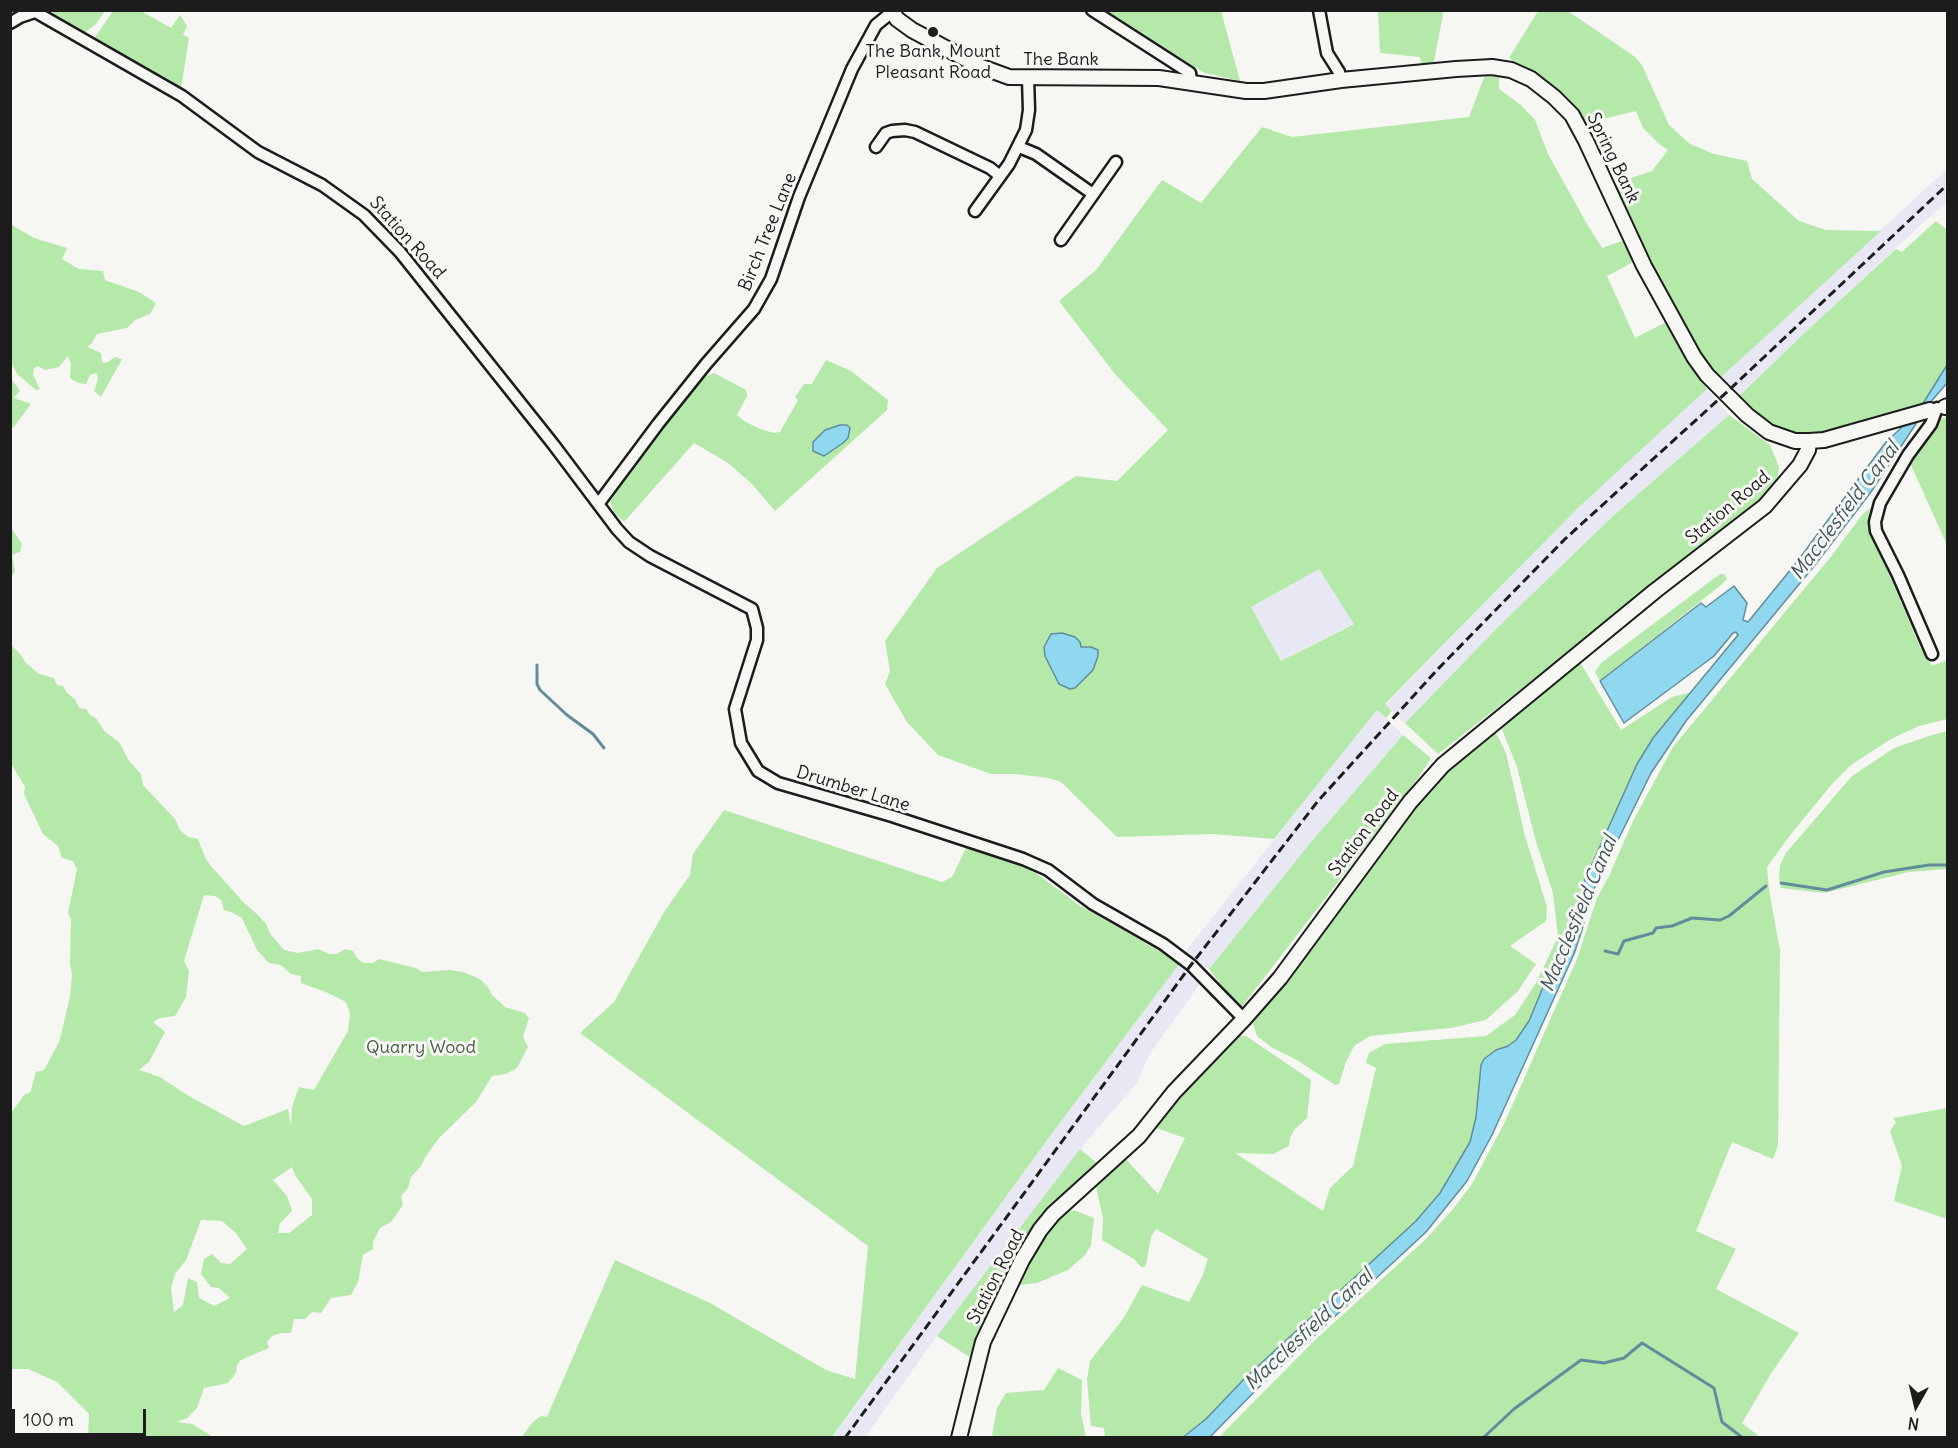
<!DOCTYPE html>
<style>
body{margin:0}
#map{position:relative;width:1958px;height:1448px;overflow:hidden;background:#f6f6f2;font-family:Delius,sans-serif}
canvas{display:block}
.frame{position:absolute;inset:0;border:12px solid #1c1c1c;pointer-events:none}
.north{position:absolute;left:1886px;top:1376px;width:60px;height:60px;-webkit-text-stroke:4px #f6f6f2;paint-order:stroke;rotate:188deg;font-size:16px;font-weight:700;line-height:24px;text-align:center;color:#1c1c1c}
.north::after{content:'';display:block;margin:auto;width:21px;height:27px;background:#1c1c1c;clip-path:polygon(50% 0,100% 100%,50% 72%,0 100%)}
.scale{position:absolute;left:12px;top:1409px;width:134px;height:27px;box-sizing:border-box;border:3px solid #1c1c1c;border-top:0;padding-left:8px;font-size:18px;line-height:21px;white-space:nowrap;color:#1c1c1c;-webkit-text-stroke:4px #f6f6f2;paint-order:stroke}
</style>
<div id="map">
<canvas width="1958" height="1448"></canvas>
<div class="frame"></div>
<div class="north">N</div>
<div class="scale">100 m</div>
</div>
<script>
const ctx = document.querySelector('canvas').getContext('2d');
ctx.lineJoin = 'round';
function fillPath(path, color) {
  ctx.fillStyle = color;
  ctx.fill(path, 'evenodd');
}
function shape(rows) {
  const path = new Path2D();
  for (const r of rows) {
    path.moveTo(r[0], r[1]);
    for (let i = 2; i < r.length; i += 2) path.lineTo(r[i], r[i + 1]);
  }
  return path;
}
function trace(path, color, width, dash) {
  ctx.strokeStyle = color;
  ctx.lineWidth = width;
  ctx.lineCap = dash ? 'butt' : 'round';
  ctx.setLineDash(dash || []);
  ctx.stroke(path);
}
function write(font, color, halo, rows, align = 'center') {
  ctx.font = font + ' Delius,sans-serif';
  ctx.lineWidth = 6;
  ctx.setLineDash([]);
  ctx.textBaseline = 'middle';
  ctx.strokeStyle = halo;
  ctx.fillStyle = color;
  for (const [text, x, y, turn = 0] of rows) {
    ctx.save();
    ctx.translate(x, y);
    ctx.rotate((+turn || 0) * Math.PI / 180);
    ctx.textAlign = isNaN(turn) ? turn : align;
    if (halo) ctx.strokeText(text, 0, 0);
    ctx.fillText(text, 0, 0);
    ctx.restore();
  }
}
fillPath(shape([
 [1947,169,1947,201,1815,323,1736,399,1719,379],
 [1707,389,1729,415,1613,516,1499,626,1405,723,1385,705,1578,508],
 [1319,569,1354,623,1281,661,1251,607],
 [1377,710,1403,735,1311,842,1209,969,1203,965,1195,975,1202,981,1149,1055,1137,1083,1080,1149,937,1336,865,1437,832,1438,1050,1136,1180,963,1185,966,1191,956,1185,952]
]), '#e8e8f5');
fillPath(shape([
 [54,10,105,10,105,11,96,24,84,33,51,14],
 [113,11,141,11,171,28,180,15,187,26,183,35,189,38,181,89,93,40],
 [1103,11,1221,11,1240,81,1205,73],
 [1378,11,1441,11,1443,14,1442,20,1433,66,1422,68,1420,57,1380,53],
 [1538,11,1568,11,1635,57,1642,65,1669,125,1690,144,1714,154,1747,161,1752,179,1799,221,1826,230,1881,231,1719,379,1702,361,1673,309,1613,184,1652,171,1668,150,1659,144,1643,128,1636,111,1583,124,1563,97,1536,74,1509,58],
 [1499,74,1499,89,1521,105,1535,120,1548,154,1587,224,1602,248,1628,239,1637,260,1607,276,1635,338,1668,321,1684,354,1707,389,1578,508,1434,654,1385,704,1392,711,1386,718,1377,710,1274,839,1213,834,1117,837,1061,782,1049,778,1015,774,991,774,938,755,907,722,885,684,890,671,885,641,937,568,1076,476,1117,481,1168,430,1115,374,1059,301,1096,270,1162,180,1201,203,1262,127,1292,137,1469,117,1485,75],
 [1319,569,1354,624,1281,661,1251,607],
 [1936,221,1947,230,1947,365,1922,405,1828,434,1795,436,1775,432,1736,399,1815,323,1896,249,1902,252],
 [10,224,34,238,67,248,62,259,72,265,79,269,103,271,105,280,139,292,156,303,150,314,135,320,127,328,97,334,92,343,87,347,101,353,102,362,106,363,115,357,122,359,101,397,94,391,98,379,97,373,90,375,86,384,78,383,70,378,71,364,68,356,59,367,45,370,38,366,34,368,33,375,40,389,36,390,17,374,11,362],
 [826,360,851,371,888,400,887,410,775,511,752,484,728,463,694,443,624,522,614,512,610,502,644,453,703,378,714,373,746,390,747,396,737,415,744,421,760,429,774,433,780,432,798,400,795,397,804,384,812,384],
 [10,377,20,391,14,398,31,404,13,428,10,423],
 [1729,415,1770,445,1779,467,1778,477,1770,490,1746,514,1438,754,1405,723,1499,626,1613,516],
 [1947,417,1947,545,1911,465,1908,463,1940,419],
 [1870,508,1869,519,1873,536,1920,647,1932,666,1947,660,1947,719,1919,726,1891,739,1851,765,1832,784,1791,834,1767,867,1769,890,1780,950,1778,1145,1773,1159,1732,1142,1696,1231,1736,1249,1716,1289,1799,1333,1772,1372,1742,1423,1760,1437,1218,1438,1315,1340,1425,1240,1453,1209,1472,1184,1504,1124,1577,959,1597,898,1609,876,1633,821,1673,747,1829,559,1862,515],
 [10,526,22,544,20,552,12,555,15,572,11,576],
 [1720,574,1724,574,1727,579,1721,585,1600,681,1595,672,1601,663],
 [11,645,21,655,25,662,39,674,54,678,57,685,63,686,67,693,75,699,79,708,86,709,90,715,96,718,104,731,119,742,129,761,141,774,143,785,175,819,180,830,188,837,198,839,205,857,210,865,244,903,257,914,266,924,271,935,284,950,298,953,318,949,329,954,337,954,345,949,353,951,357,958,363,963,373,963,379,959,416,968,422,972,449,970,463,972,480,979,488,987,492,995,505,1007,525,1013,529,1018,523,1037,528,1047,517,1068,506,1074,492,1076,476,1102,439,1138,426,1156,421,1166,411,1177,408,1188,401,1196,403,1205,391,1222,380,1228,373,1242,373,1249,363,1255,358,1282,351,1295,331,1298,321,1313,312,1312,305,1319,294,1319,291,1333,281,1333,272,1336,267,1342,269,1348,241,1360,237,1365,236,1373,228,1383,204,1388,197,1408,187,1418,177,1422,192,1424,213,1437,88,1437,89,1414,57,1382,28,1369,11,1369,11,1113,25,1094,30,1093,36,1072,44,1070,59,1042,62,1031,70,997,72,975,70,964,71,920,68,913,77,869,73,861,62,858,58,846,43,834,24,794,25,787,12,765,10,759],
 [204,895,215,896,221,900,224,910,233,913,242,918,257,950,269,963,281,965,291,974,301,976,301,983,328,993,346,1002,350,1014,348,1031,314,1090,299,1087,292,1107,291,1127,288,1109,244,1126,187,1095,160,1077,139,1070,149,1062,165,1032,153,1022,160,1018,175,1016,186,997,189,971,184,961],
 [292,1167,295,1175,312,1199,312,1215,289,1233,278,1233,280,1223,292,1211,287,1196,273,1180],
 [201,1220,222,1221,236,1233,247,1249,230,1264,221,1263,212,1254,204,1259,201,1274,211,1287,219,1288,230,1298,214,1306,199,1298,197,1282,188,1278,183,1305,174,1312,171,1288,175,1274,186,1260],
 [1578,659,1621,730,1672,697,1692,692,1653,738,1637,764,1584,882,1584,896,1580,908,1572,917,1529,1021,1516,1039,1508,1046,1496,1050,1484,1059,1481,1065,1476,1117,1470,1142,1447,1183,1416,1221,1245,1378,1206,1419,1182,1437,1105,1437,1104,1428,1091,1426,1087,1380,1090,1361,1123,1319,1142,1285,1189,1302,1203,1275,1208,1259,1156,1229,1151,1237,1146,1265,1142,1268,1134,1259,1102,1240,1103,1218,1095,1182,1123,1156,1158,1194,1185,1138,1153,1127,1183,1087,1237,1036,1246,1036,1311,1080,1307,1118,1294,1130,1290,1138,1289,1146,1273,1154,1235,1153,1323,1211,1330,1188,1353,1166,1376,1068,1366,1063,1369,1053,1385,1044,1486,1036,1515,1015,1536,983,1558,937,1553,893,1535,838,1517,767,1500,724],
 [1494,729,1506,753,1525,836,1547,907,1546,921,1510,946,1536,964,1518,991,1486,1020,1451,1028,1370,1036,1354,1046,1346,1062,1339,1084,1335,1085,1297,1060,1271,1047,1257,1036,1253,1023,1299,956,1408,811,1447,768],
 [1947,731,1947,869,1909,872,1824,893,1781,888,1779,878,1780,865,1786,853,1852,776,1894,748,1929,736],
 [1403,735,1431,758,1418,778,1240,1009,1209,969,1311,842],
 [724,810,942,882,952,877,967,846,1011,860,1037,874,1079,905,1180,963,1050,1136,832,1437,521,1438,532,1423,541,1416,547,1417,615,1260,710,1303,826,1370,855,1379,868,1246,580,1033,614,1002,664,912,690,875,693,854],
 [1947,1108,1948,1108,1947,1219,1894,1201,1902,1166,1890,1131,1896,1122,1893,1118],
 [1080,1149,1098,1164,1048,1210,991,1305,971,1358,937,1336],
 [1064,1210,1076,1211,1094,1218,1091,1245,1085,1255,1068,1270,1037,1283,1020,1285,1021,1275,1054,1218],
 [1058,1368,1082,1380,1081,1413,1086,1437,999,1438,992,1435,997,1408,1006,1393,1044,1390]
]), '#b4e9aa');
const water = shape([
 [1947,365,1947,383,1929,404,1871,492,1815,565,1686,721,1651,773,1589,899,1582,930,1574,954,1492,1135,1467,1181,1426,1232,1263,1383,1210,1437,1182,1438,1206,1419,1245,1378,1416,1221,1440,1193,1470,1142,1476,1117,1481,1065,1484,1059,1496,1050,1508,1046,1516,1040,1529,1021,1572,917,1580,908,1584,896,1584,882,1637,764,1653,738,1738,635,1736,632,1733,633,1714,656,1624,723,1600,681,1701,603,1706,607,1734,586,1747,603,1743,620,1748,622,1796,563,1886,442,1917,413,1947,365],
 [840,425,847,425,850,428,848,438,843,443,824,456,813,451,813,442,825,430,840,425],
 [1062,633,1075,637,1080,642,1081,647,1091,647,1098,650,1098,656,1093,670,1075,688,1070,689,1059,684,1045,656,1044,647,1051,634,1062,633]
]);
fillPath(water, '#8fd8f0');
trace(water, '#618d9b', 1.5);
trace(shape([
 [537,665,537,684,540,690,567,715,593,734,604,748],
 [1781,883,1827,890,1884,872,1929,865,1948,865],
 [1605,951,1618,954,1624,941,1653,933,1656,928,1672,926,1692,918,1720,920,1729,916,1766,886],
 [1483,1438,1514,1409,1581,1360,1604,1363,1624,1358,1642,1343,1714,1388,1722,1422,1743,1438]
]), '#618d9b', 3);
const minor = shape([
 [32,10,182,96,258,152,322,185,364,215,400,252,553,444,617,529,629,542,650,556,752,609,757,628,757,640,735,709,741,743,758,771,778,783,892,816,1023,859,1048,870,1093,904,1163,944,1191,965,1244,1019],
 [1092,10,1190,73,1191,81],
 [1319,10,1327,53,1339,72,1341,80],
 [10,23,20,17,35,12],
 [876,147,886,133,892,131,905,130,915,132,990,168,1000,176],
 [1019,147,1036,154,1093,194],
 [975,211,1009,164,1026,130,1029,110,1028,78],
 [1061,240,1116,162],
 [599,503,658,424,706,364,754,309,771,279,799,197,852,69,876,25,892,12],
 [1932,654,1898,575,1876,531,1875,522,1880,503,1908,455,1931,424,1937,408]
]);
const tertiary = shape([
 [891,10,897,19,912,30,979,66,1009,77,1159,78,1246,91,1264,91,1341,80,1456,69,1492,67,1511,70,1531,79,1554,97,1572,115,1586,141,1644,266,1694,357,1707,375,1747,415,1769,432,1795,441,1809,441,1824,440,1930,410],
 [1945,407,1948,406],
 [959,1438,983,1342,1022,1260,1040,1230,1053,1214,1139,1136,1174,1092,1244,1019,1280,978,1410,802,1443,765,1655,591,1765,506,1800,465,1808,450,1809,441]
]);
trace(minor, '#1c1c1c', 15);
trace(tertiary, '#1c1c1c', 18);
trace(minor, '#f6f6f2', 10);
trace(tertiary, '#f6f6f2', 14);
trace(shape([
 [845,1438,1191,965,1318,801,1437,670,1565,539,1728,391,1948,184]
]), '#1c1c1c', 3, [9, 4.5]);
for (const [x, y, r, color] of [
 [933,32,6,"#1c1c1c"]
]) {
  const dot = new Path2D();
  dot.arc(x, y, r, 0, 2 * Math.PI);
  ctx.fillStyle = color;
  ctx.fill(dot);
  trace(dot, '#f6f6f2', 2);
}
write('18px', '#1c1c1c', '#f6f6f2', [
 ["The Bank, Mount",933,52],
 ["Pleasant Road",933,73]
]);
write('18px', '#1c1c1c', '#f6f6f2', [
 ["The Bank",1061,60],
 ["Spring Bank",1613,158,64],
 ["Birch Tree Lane",768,232,-68],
 ["Station Road",407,238,48],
 ["Station Road",1728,508,-40],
 ["Drumber Lane",853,789,17],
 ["Station Road",1364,833,-53],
 ["Station Road",996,1277,-63]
]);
write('18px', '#4a5a47', '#f6f6f2', [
 ["Quarry Wood",421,1048]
]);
write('italic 20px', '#3e545c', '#f6f6f2', [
 ["Macclesfield Canal",1845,511,-53],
 ["Macclesfield Canal",1579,914,-67],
 ["Macclesfield Canal",1309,1330,-43]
]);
</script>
